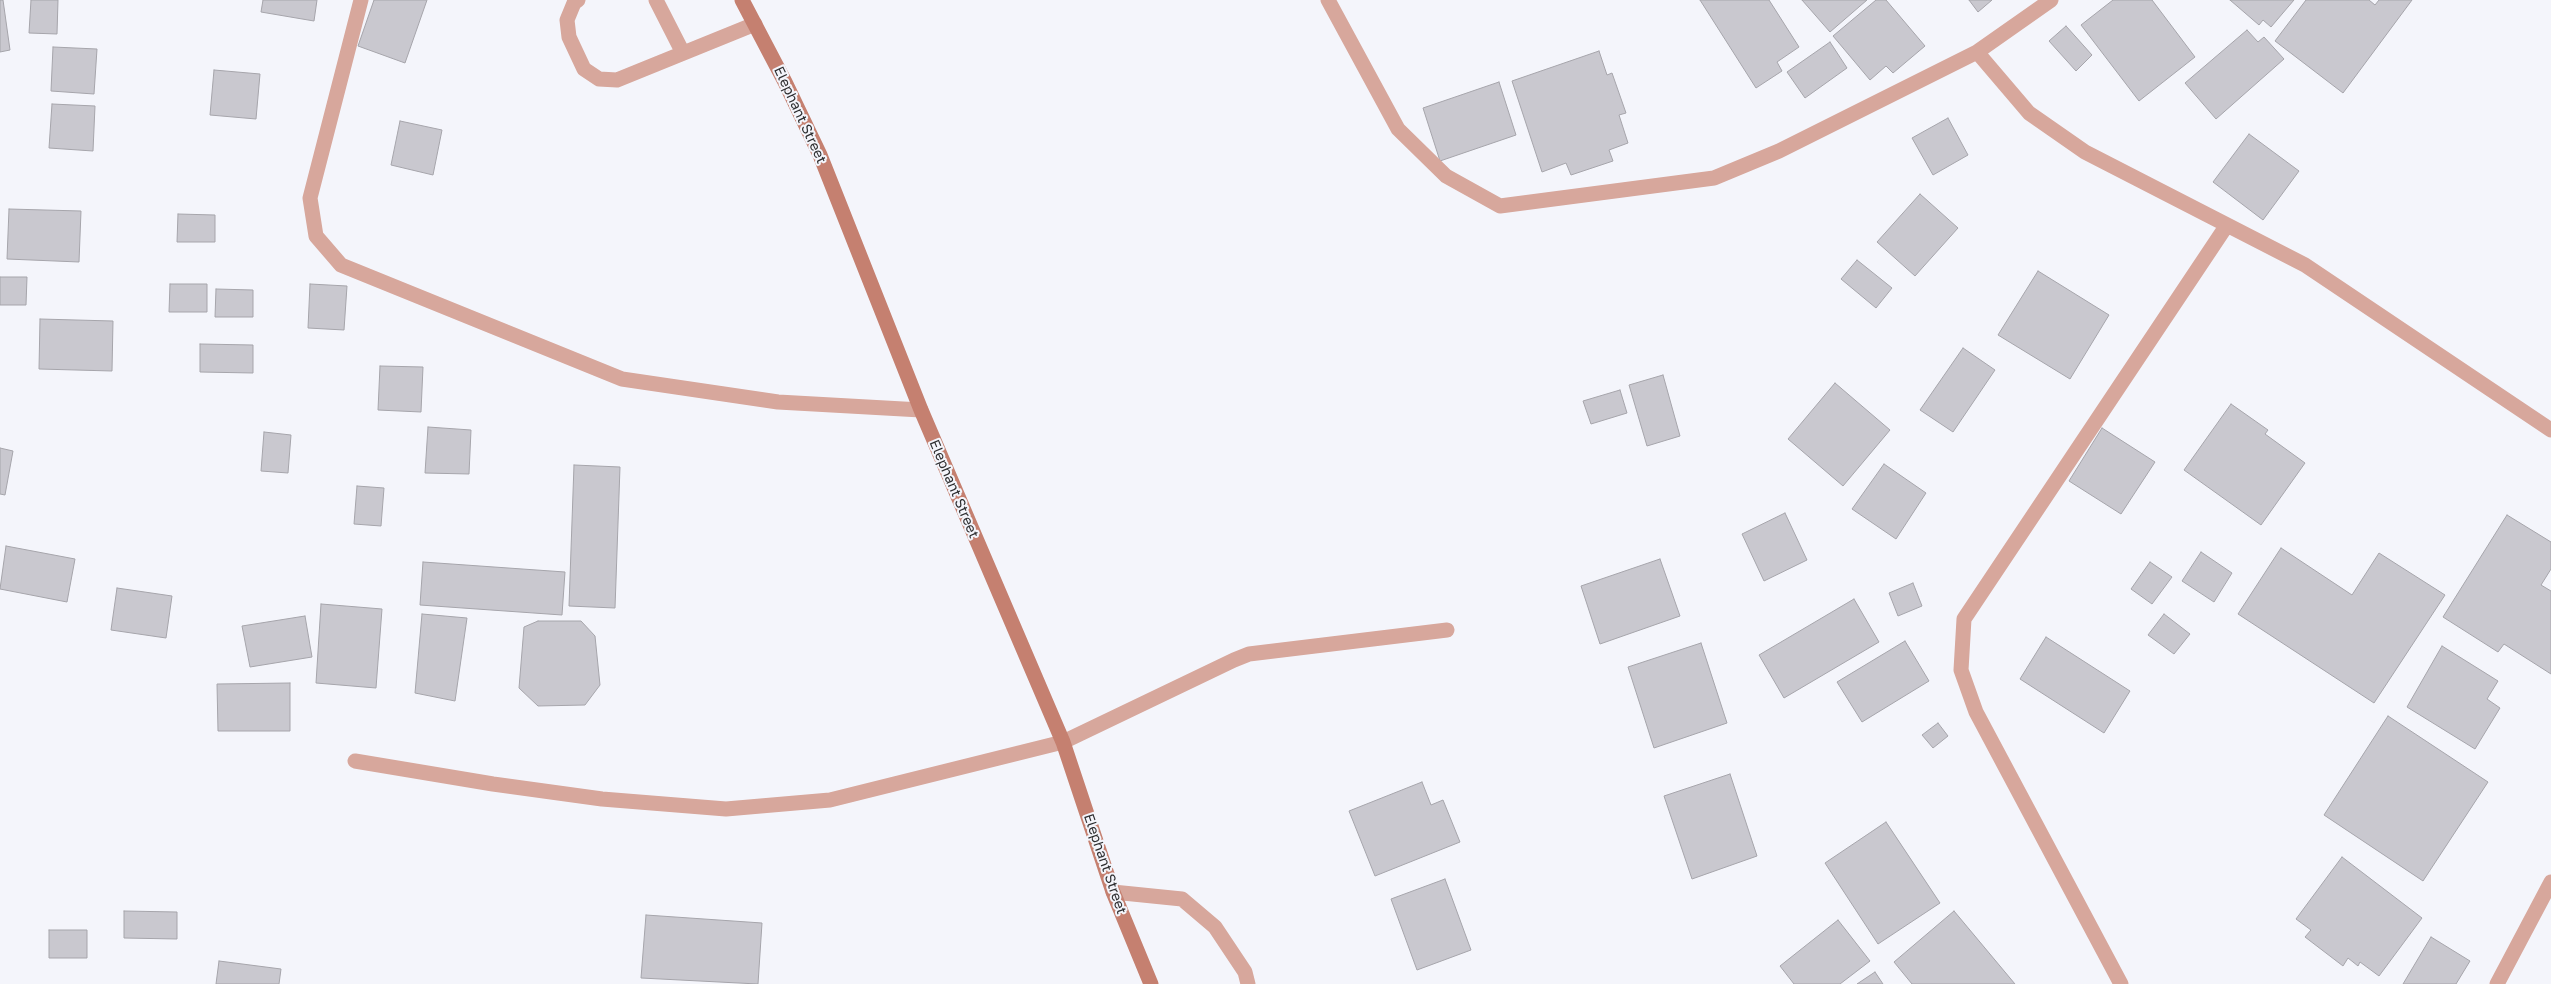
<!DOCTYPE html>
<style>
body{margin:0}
canvas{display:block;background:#f4f5fb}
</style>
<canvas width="2551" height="984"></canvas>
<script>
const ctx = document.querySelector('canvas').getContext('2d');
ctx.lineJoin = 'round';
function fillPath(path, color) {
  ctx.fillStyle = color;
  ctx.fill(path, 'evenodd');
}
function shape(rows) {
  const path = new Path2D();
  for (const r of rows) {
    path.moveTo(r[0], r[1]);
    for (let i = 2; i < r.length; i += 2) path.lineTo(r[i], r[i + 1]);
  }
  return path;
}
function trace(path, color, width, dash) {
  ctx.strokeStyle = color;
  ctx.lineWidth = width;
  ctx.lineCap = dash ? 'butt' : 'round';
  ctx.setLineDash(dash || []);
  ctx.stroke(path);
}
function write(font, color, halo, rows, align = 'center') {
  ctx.font = font + ' "Golos Text",sans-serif';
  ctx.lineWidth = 4;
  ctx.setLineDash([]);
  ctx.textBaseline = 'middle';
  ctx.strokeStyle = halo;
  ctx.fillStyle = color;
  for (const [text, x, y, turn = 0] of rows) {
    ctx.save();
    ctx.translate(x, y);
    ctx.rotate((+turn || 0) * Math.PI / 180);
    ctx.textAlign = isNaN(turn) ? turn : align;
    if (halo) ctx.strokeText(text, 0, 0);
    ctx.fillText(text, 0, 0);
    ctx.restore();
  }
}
const building = shape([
 [0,0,3,0,10,50,0,52,0,0],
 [31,0,58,0,57,34,29,33,31,0],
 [263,0,317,0,314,21,261,12,263,0],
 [374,0,427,0,405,63,358,46,374,0],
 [1700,0,1769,0,1799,47,1777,62,1782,71,1756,88,1700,0],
 [1802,0,1867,0,1830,32,1802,0],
 [1876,0,1886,0,1925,46,1893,73,1886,66,1870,80,1833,36,1876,0],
 [1969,0,1992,0,1978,12,1969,0],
 [2113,0,2152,0,2195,57,2139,101,2081,25,2113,0],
 [2230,0,2294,0,2271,27,2263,20,2259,25,2230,0],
 [2306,0,2369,0,2375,5,2379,0,2412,0,2343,93,2275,41,2306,0],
 [2066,26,2092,55,2076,71,2049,41,2066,26],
 [2247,30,2258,42,2264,37,2284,59,2216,119,2185,83,2247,30],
 [1830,42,1847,68,1805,98,1787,72,1830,42],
 [53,47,97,49,94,94,51,91,53,47],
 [1599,51,1607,75,1612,73,1626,113,1619,115,1628,143,1609,150,1613,161,1571,175,1566,163,1542,172,1512,81,1599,51],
 [214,70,260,74,256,119,210,115,214,70],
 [1499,82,1516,135,1440,161,1423,108,1499,82],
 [52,104,95,106,93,151,49,148,52,104],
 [1948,118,1968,155,1933,175,1912,138,1948,118],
 [400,121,442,130,433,175,391,165,400,121],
 [2249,134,2299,171,2263,220,2213,182,2249,134],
 [1920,194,1958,228,1915,276,1877,242,1920,194],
 [9,209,81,211,79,262,7,259,9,209],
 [178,214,215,215,215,242,177,242,178,214],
 [1857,260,1892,288,1876,308,1841,279,1857,260],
 [2038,271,2109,315,2070,379,1998,335,2038,271],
 [0,277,27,277,26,305,0,305,0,277],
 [170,284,207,284,207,312,169,312,170,284],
 [310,284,347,286,344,330,308,328,310,284],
 [216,289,253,290,253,317,215,317,216,289],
 [40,319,113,321,112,371,39,369,40,319],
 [200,344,253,345,253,373,200,372,200,344],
 [1963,348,1995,370,1953,432,1920,410,1963,348],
 [380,366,423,367,421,412,378,410,380,366],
 [1663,375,1680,436,1647,446,1629,385,1663,375],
 [1835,383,1890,430,1843,486,1788,439,1835,383],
 [1620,390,1627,413,1591,424,1583,401,1620,390],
 [2231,404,2268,430,2265,434,2305,463,2261,525,2184,470,2231,404],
 [428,427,471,430,469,474,425,473,428,427],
 [2102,428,2155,462,2121,514,2069,481,2102,428],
 [264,432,291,435,288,473,261,471,264,432],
 [0,448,13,451,5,495,0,494,0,448],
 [1884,464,1926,493,1896,539,1852,509,1884,464],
 [574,465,620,467,615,608,569,606,574,465],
 [357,486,384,488,381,526,354,524,357,486],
 [1785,513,1807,560,1764,581,1742,534,1785,513],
 [2507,515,2551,542,2551,569,2541,585,2551,591,2551,674,2504,644,2498,652,2443,617,2507,515],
 [6,546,75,559,67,602,0,589,6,546],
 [2281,548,2352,595,2379,553,2445,595,2374,703,2238,614,2281,548],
 [2201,552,2232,573,2214,602,2182,581,2201,552],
 [1660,559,1680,616,1600,644,1581,586,1660,559],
 [423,562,565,572,562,615,420,605,423,562],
 [2150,562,2172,577,2152,604,2131,589,2150,562],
 [1913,583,1922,606,1898,616,1889,593,1913,583],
 [117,588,172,596,166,638,111,630,117,588],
 [1854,599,1879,642,1784,698,1759,655,1854,599],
 [321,604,382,609,376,688,316,683,321,604],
 [422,614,467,618,455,701,415,693,422,614],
 [2164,614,2190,634,2174,654,2148,635,2164,614],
 [305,616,312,657,250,667,242,626,305,616],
 [538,621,581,621,595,636,600,685,585,705,538,706,519,688,524,627,538,621],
 [2046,637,2130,691,2104,733,2020,679,2046,637],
 [1905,641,1929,681,1862,722,1837,682,1905,641],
 [1701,643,1727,723,1654,748,1628,667,1701,643],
 [2442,646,2498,681,2487,699,2500,708,2475,749,2407,707,2442,646],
 [290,683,290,731,218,731,217,684,290,683],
 [2388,716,2488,782,2423,881,2324,815,2388,716],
 [1938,723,1948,736,1933,748,1922,735,1938,723],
 [1730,774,1757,856,1692,879,1664,796,1730,774],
 [1422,782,1431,805,1443,800,1460,842,1375,876,1349,811,1422,782],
 [1886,822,1940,903,1878,944,1825,863,1886,822],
 [2342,857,2422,918,2379,976,2360,962,2358,966,2348,958,2343,966,2305,937,2311,930,2296,919,2342,857],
 [1445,879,1471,950,1417,970,1391,899,1445,879],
 [124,911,177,912,177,939,124,938,124,911],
 [1954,911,2015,984,1912,984,1894,962,1954,911],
 [646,915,762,923,758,984,641,978,646,915],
 [1838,920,1870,961,1840,984,1794,984,1780,966,1838,920],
 [49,930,87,930,87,958,49,958,49,930],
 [2431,937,2470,961,2456,984,2403,984,2431,937],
 [219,961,281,969,279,984,216,984,219,961],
 [1875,972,1883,984,1857,984,1875,972]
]);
fillPath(building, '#c9c8cf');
trace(building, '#a6a5ab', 1);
trace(shape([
 [578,0,574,3,567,20,569,37,584,69,599,79,617,80,755,24],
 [656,0,683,53],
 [1063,742,1234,660,1249,654,1447,630],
 [1113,892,1182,899,1215,927,1245,972,1248,984]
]), '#d7a79c', 15);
trace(shape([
 [361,0,310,198,316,236,341,265,622,379,778,402,921,410],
 [1328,0,1398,129,1446,176,1500,206,1714,178,1779,151,1977,52,2051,0],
 [1977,52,2029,113,2085,152,2305,265,2551,430],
 [355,761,493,784,602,799,726,809,830,800,1063,742],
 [2121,984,1976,712,1961,670,1964,619,2227,225],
 [2497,984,2551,882]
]), '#d7a79c', 15);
trace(shape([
 [742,0,785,82,820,155,921,410,1063,742,1113,892,1151,984]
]), '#c58070', 15);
write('14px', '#2e2e30', '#f4f5fb', [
 ["Elephant Street",800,115,65],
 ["Elephant Street",954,489,67],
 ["Elephant Street",1105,864,71]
]);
</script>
